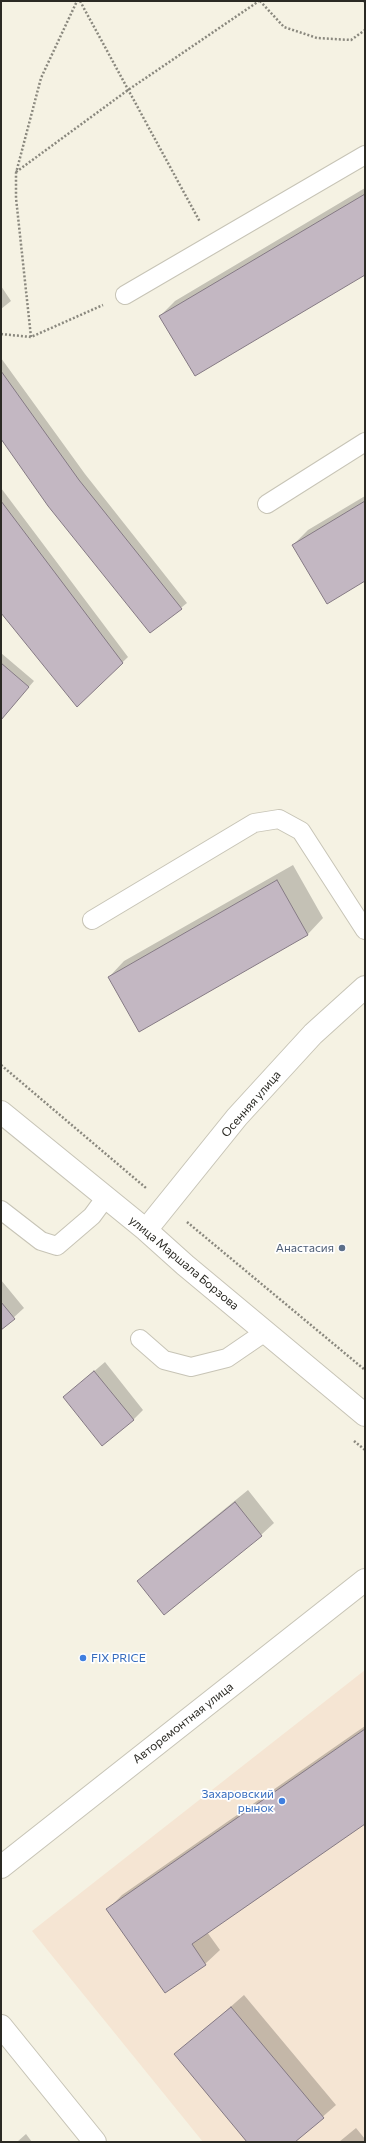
<!DOCTYPE html>
<meta charset="utf-8">
<style>
body{margin:0}
#map{position:relative;width:366px;height:2143px;overflow:hidden;background:#f5f2e3;font-family:Commissioner,sans-serif}
canvas{display:block}
.frame{position:absolute;inset:0;border:2px solid #2b2a24;pointer-events:none}
</style>
<div id="map">
<canvas width="366" height="2143"></canvas>
<div class="frame"></div>
</div>
<script>
const ctx = document.querySelector('canvas').getContext('2d');
ctx.lineJoin = 'round';
function fillPath(path, color) {
  ctx.fillStyle = color;
  ctx.fill(path, 'evenodd');
}
function shape(rows) {
  const path = new Path2D();
  for (const r of rows) {
    path.moveTo(r[0], r[1]);
    for (let i = 2; i < r.length; i += 2) path.lineTo(r[i], r[i + 1]);
  }
  return path;
}
function trace(path, color, width, dash) {
  ctx.strokeStyle = color;
  ctx.lineWidth = width;
  ctx.lineCap = dash ? 'butt' : 'round';
  ctx.setLineDash(dash || []);
  ctx.stroke(path);
}
function write(font, color, halo, rows, align = 'center') {
  ctx.font = font + ' Commissioner,sans-serif';
  ctx.lineWidth = 3.5;
  ctx.setLineDash([]);
  ctx.textBaseline = 'middle';
  ctx.strokeStyle = halo;
  ctx.fillStyle = color;
  for (const [text, x, y, turn = 0] of rows) {
    ctx.save();
    ctx.translate(x, y);
    ctx.rotate((+turn || 0) * Math.PI / 180);
    ctx.textAlign = isNaN(turn) ? turn : align;
    if (halo) ctx.strokeText(text, 0, 0);
    ctx.fillText(text, 0, 0);
    ctx.restore();
  }
}
fillPath(shape([
 [365,1670,365,2142,203,2142,32,1931]
]), '#f5e5d3');
fillPath(shape([
 [365,188,365,274,160,316,175,301],
 [1,286,11,301,1,309],
 [1,358,85,474,187,603,151,632,1,437],
 [1,488,128,657,77,706,1,611],
 [365,496,365,580,293,545,308,530],
 [1,653,34,681,1,719],
 [293,865,323,918,308,934,139,1030,109,977,124,961],
 [1,1280,24,1308,1,1329],
 [105,1362,143,1410,133,1420,64,1397],
 [248,1490,274,1523,261,1535,138,1581,151,1569],
 [365,1726,365,1823,207,1932,220,1950,205,1964,108,1909,122,1895],
 [244,1995,336,2105,294,2142,249,2142,176,2055],
 [356,2128,365,2139,365,2142,339,2142],
 [26,2134,32,2142,17,2142]
]), '#0003');
const building = shape([
 [365,194,365,275,195,376,159,316,365,194],
 [1,371,79,480,182,609,150,633,48,506,1,439,1,371],
 [1,501,123,663,77,707,1,613,1,501],
 [365,501,365,581,327,604,292,545,365,501],
 [1,663,29,687,1,720,1,663],
 [277,880,308,935,139,1032,108,977,277,880],
 [1,1302,15,1319,1,1330,1,1302],
 [94,1371,134,1420,102,1446,63,1397,94,1371],
 [235,1502,262,1536,164,1615,137,1581,235,1502],
 [365,1729,365,1824,192,1944,206,1965,165,1993,106,1909,365,1729],
 [231,2007,324,2118,295,2142,247,2142,174,2054,231,2007]
]);
fillPath(building, '#c3b7c2');
trace(building, '#857a84', 1);
const lane = shape([
 [125,295,365,155],
 [267,504,365,442],
 [92,920,254,823,279,819,301,831,365,930],
 [1,1210,41,1241,57,1246,92,1216,106,1197],
 [140,1339,164,1360,191,1367,227,1358,265,1332]
]);
const secondary = shape([
 [1,1112,146,1230,185,1265,365,1415],
 [146,1230,237,1117,313,1034,365,987],
 [1,1867,365,1580],
 [1,2026,95,2142]
]);
trace(lane, '#c7c4b6', 20);
trace(secondary, '#c7c4b6', 24);
trace(shape([
 [80,1,200,222],
 [260,1,284,27,317,38,351,40,365,30],
 [364,1,365,2],
 [16,172,128,90,259,1],
 [1,334,31,337,103,305],
 [31,337,16,198,16,173,41,78,77,1],
 [1,1065,146,1188],
 [187,1222,365,1370],
 [354,1441,365,1450]
]), '#8a887e', 2.5, [2, 2]);
trace(lane, '#fff', 18);
trace(secondary, '#fff', 22);
for (const [x, y, r, color] of [
 [342,1248,4,"#5c6f8a"],
 [83,1658,4,"#3f7fe0"],
 [282,1801,4,"#3f7fe0"]
]) {
  const dot = new Path2D();
  dot.arc(x, y, r, 0, 2 * Math.PI);
  ctx.fillStyle = color;
  ctx.fill(dot);
  trace(dot, '#fff', 1.5);
}
write('12px', '#2b2a24', '#fff', [
 ["Осенняя улица",251,1104,-49],
 ["улица Маршала Борзова",184,1263,40],
 ["Авторемонтная улица",183,1723,-38]
]);
write('12px', '#4e5e75', '#fff', [
 ["Анастасия",334,1248]
], 'right');
write('12px', '#366cbe', '#fff', [
 ["FIX PRICE",91,1658],
 ["Захаровский",274,1794,"right"],
 ["рынок",274,1808,"right"]
], 'left');
</script>
